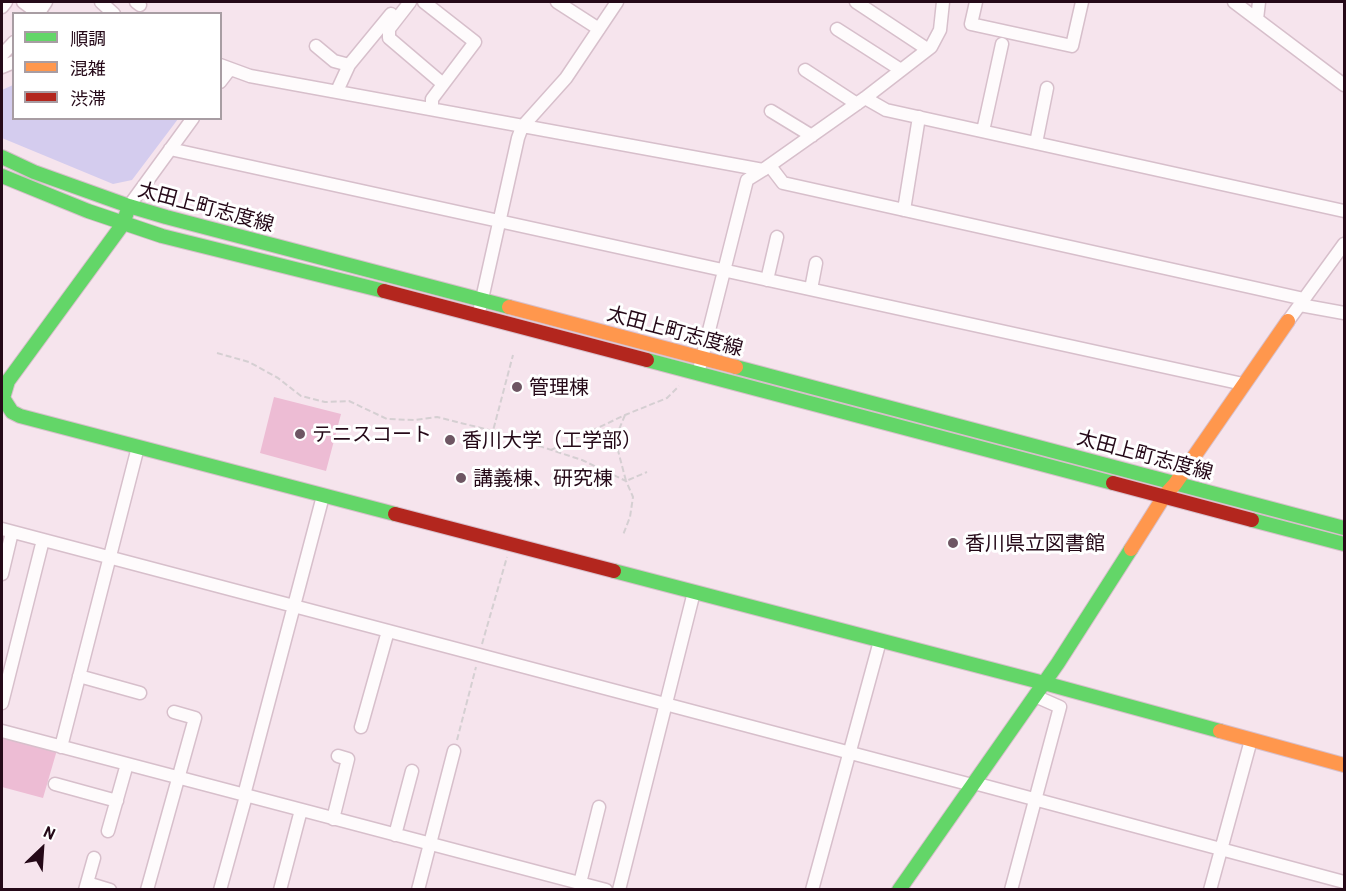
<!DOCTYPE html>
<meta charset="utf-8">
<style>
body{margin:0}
#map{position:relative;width:1346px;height:891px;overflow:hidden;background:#f6e4ed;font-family:Barlow,"Noto Sans JP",sans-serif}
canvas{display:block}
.frame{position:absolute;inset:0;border:3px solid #250918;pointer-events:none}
.legend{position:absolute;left:12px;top:12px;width:210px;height:108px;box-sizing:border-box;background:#fff;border:2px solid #a89da3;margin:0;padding:8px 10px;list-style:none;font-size:18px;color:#250918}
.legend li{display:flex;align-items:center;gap:12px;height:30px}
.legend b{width:30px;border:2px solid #a89da3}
.north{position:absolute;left:12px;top:819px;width:60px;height:60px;-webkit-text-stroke:4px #fff;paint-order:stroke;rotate:25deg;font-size:16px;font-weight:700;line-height:24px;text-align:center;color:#250918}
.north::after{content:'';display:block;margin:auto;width:21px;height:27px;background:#250918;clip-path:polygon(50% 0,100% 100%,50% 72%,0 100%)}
</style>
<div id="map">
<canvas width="1346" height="891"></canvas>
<div class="frame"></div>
<ul class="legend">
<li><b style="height:8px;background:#63d668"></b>順調</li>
<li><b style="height:8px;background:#ff974d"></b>混雑</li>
<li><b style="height:8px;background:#b3261e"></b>渋滞</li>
</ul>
<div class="north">N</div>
</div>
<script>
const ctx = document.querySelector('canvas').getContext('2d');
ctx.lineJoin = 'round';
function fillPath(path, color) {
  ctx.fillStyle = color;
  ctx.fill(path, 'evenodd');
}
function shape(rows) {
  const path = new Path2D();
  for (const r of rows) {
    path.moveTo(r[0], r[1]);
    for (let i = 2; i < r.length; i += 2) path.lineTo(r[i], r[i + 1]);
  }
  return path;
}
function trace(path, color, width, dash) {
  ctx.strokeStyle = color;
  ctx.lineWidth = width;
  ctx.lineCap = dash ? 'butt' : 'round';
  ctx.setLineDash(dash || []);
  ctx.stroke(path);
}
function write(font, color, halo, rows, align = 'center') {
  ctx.font = font + ' Barlow,"Noto Sans JP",sans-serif';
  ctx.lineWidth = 6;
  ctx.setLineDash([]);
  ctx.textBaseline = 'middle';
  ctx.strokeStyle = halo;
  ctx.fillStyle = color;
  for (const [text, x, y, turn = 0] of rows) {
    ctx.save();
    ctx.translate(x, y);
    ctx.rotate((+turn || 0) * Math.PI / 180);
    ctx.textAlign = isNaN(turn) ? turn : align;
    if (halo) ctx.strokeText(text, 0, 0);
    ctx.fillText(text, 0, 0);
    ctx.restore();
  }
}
fillPath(shape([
 [274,397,341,414,326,471,260,453],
 [2,735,57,750,43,798,2,787]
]), '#edbcd4');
fillPath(shape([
 [13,85,14,118,178,119,132,180,113,184,2,138,2,90]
]), '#d4ccee');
const street = shape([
 [23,2,31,8,35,2],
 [101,2,114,14],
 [136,2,140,5],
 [410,2,389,29,389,38,443,84],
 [424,2,475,42,432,99,432,109],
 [557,2,599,29],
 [856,2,927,49],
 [976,2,971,24,1072,46,1082,2],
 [1234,2,1344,85],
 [2,7,6,2],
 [38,14,46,2],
 [1257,19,1259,2],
 [837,29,901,70],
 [316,46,334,61,349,65],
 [2,55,14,42],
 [220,65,250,76,763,170],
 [2,67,14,62],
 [805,70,857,104],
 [220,82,230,69],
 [337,91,349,65,391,14],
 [865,98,886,110,1344,211],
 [771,111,812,136],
 [983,131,1002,44],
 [1036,143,1047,88],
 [170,149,1243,384],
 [770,166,783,183,1304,299],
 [129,206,193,118],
 [904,210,919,117],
 [767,280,777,237],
 [811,289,816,263],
 [1300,305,1344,313],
 [480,308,518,138,522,127,566,78,617,2],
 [1288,321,1344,244],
 [700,366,747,180,763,170,865,98,931,47,940,30,943,2],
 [2,529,972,785],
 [2,574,12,532],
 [79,676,140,693],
 [2,703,43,540],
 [361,727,388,631],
 [2,731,606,890],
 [61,747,138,447],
 [974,783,1344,882],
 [55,784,117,801],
 [244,795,323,496],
 [333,819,348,759,338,756],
 [108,831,127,764],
 [395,835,412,771],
 [87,883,110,890],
 [580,883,599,807],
 [85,890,94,858],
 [147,890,195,718,174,712],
 [220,890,246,796],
 [280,890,301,810],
 [418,890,454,751],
 [619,890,694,592],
 [812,890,880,641],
 [1011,890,1060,707,1035,696],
 [1210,890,1251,740]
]);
const fast = shape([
 [2,157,34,172,129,206,166,217,509,307],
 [2,176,88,211,162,236,384,291],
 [129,206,123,224,8,381,3,398,12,412,20,416,395,514],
 [647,360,1113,483],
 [736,367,1344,528],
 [1252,520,1344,544],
 [614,571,1044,683,1220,731],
 [899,890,1058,663,1131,549]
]);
const slow = shape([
 [509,307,736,367],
 [1131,549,1165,495,1175,484,1288,321],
 [1220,731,1344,765]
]);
const jam = shape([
 [384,291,647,360],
 [1113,483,1252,520],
 [395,514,614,571]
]);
trace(street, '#d7bfcb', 15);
trace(fast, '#d7bfcb', 16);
trace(slow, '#d7bfcb', 16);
trace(jam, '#d7bfcb', 16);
trace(shape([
 [217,353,249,362,278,378,301,396,325,402,349,401,387,419,414,420,437,417,493,431,582,460,626,481,633,497,630,517,623,535],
 [625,415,615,439,626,481,647,472],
 [489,446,513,355],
 [551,450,625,415,667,398,679,386],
 [482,644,507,557],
 [457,740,476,667]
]), '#d5cfd2', 2, [6, 3]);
trace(street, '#fefbfc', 12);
trace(fast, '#63d668', 14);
trace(slow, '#ff974d', 14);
trace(jam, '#b3261e', 14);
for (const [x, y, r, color] of [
 [517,387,6,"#6e5663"],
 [300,434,6,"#6e5663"],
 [450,440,6,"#6e5663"],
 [461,478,6,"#6e5663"],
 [953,543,6,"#6e5663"]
]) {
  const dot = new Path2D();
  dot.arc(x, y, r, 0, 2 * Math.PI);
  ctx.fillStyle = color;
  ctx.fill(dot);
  trace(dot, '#fff', 2);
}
write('20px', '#250918', '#fff', [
 ["太田上町志度線",206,207,15],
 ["太田上町志度線",675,331,15],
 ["太田上町志度線",1145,455,15]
]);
write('20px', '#250918', '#fff', [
 ["管理棟",529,387],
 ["テニスコート",312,434],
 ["香川大学（工学部）",462,440],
 ["講義棟、研究棟",473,478],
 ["香川県立図書館",965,543]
], 'left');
</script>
